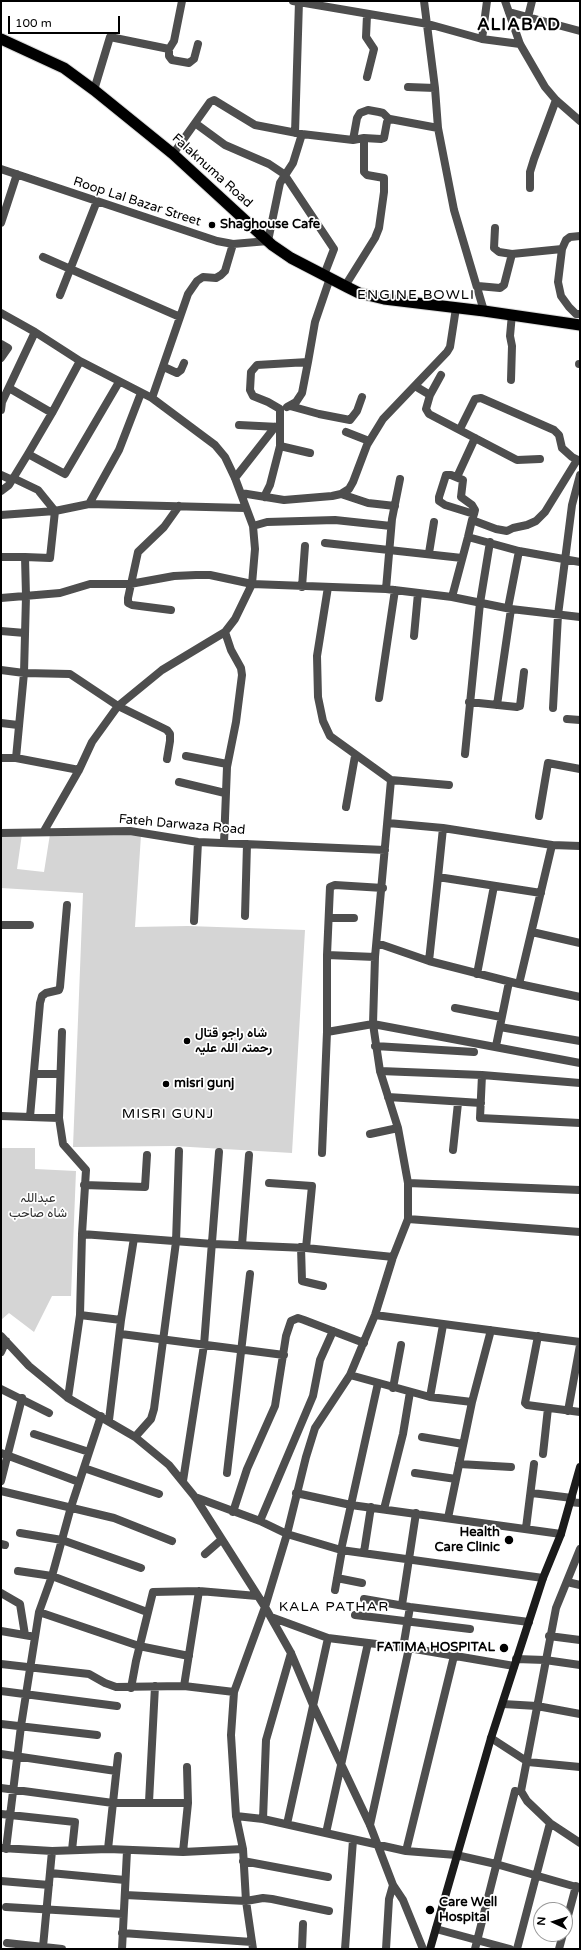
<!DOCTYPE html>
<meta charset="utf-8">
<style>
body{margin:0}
#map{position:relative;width:581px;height:1950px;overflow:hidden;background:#fff;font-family:"Varela Round",sans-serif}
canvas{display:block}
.frame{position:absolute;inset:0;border:2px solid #000;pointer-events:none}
.north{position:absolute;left:533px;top:1902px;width:40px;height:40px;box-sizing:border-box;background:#fff;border:1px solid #999;border-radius:50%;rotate:274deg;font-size:11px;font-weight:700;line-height:16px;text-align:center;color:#000}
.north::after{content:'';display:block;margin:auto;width:14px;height:18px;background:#000;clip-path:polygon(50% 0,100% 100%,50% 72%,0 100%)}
.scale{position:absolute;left:8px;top:16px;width:112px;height:18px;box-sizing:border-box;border:2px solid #000;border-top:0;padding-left:5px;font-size:12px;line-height:14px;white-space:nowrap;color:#000;-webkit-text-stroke:3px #fff;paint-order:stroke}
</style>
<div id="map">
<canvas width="581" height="1950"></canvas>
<div class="frame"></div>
<div class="north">N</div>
<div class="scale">100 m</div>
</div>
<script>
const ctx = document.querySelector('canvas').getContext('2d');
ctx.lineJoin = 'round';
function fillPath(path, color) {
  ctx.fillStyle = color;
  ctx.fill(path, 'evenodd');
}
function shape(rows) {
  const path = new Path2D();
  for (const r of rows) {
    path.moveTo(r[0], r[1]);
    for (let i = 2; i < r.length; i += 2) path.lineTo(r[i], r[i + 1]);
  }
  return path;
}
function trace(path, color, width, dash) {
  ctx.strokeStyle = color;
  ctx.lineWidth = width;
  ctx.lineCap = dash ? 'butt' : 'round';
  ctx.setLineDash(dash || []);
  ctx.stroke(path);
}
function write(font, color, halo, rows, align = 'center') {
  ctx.font = font + ' "Varela Round",Vazirmatn,sans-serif';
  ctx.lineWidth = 3.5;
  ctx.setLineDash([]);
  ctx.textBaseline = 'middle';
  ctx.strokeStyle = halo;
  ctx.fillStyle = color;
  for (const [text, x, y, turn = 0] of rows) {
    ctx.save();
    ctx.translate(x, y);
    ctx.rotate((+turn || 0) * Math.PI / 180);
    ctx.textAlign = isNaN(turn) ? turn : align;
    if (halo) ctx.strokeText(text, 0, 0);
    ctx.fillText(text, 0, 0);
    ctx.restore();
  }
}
fillPath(shape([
 [22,834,17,869,44,872,50,834,141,835,135,927,188,926,305,930,292,1153,173,1146,73,1147,83,893,1,888,1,835],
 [1,1148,35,1148,35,1169,76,1171,71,1296,52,1296,34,1332,9,1313,1,1320]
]), '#d5d5d5');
const trunk = shape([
 [1,39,64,68,94,90,173,154,272,245,291,258,347,287,359,293,384,299,484,311,580,325]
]);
trace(trunk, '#dbdbdb', 13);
trace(shape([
 [293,1,428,24,482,39,520,44],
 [424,1,435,88,438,128,454,210,484,311],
 [505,1,520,44,545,87,556,100,580,121],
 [509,12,580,31],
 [528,17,532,1],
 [482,39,487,1],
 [169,49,169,56,172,60,189,63,194,59,198,44],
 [367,77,374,49,366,37,367,15],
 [408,87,435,88],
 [94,90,110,37,169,49,174,41,182,1],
 [195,123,225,145,269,164,284,174,334,249,324,275],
 [295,133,299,1],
 [353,140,357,118,360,113,368,110,379,112,383,113,389,119],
 [173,154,210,102,214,100,255,125,302,134,353,140,364,138,381,139,384,138,387,122,390,119,438,128],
 [1,169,217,241,233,244,268,241,280,183,293,163,302,134],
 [530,188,530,172,534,159,556,100],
 [1,223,17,174],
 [495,228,494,248,499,252,512,254],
 [580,236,570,237,566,240,562,249,558,282,561,296,569,307,576,314,580,314],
 [43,257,180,317],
 [345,286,375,238,379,228,384,192,384,178,367,175,364,172,364,138],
 [478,286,500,288,504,285,512,254,562,249],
 [60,295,97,201],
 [1,313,35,332,80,361,152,398,215,445,225,457,235,478,253,526,255,549,252,584,235,619,225,632,162,670,118,706,92,742,79,770,44,831],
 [1,344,8,348,1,358],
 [579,364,580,364],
 [164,367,177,373,181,370,184,363],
 [511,380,512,346,510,336,512,314],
 [415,386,430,395,426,409,429,414,517,460,540,459],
 [9,388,52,413],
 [430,395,441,375],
 [152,398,188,294,197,281,203,277,216,278,221,275,225,271,233,244],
 [290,406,319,414,350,420,357,411,362,397],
 [287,407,296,402,302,393,308,362],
 [1,410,2,402,35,332],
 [239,425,279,427],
 [460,429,475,399,481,398,554,430,559,435,562,448,572,457,580,461],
 [346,432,369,441],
 [280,446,310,453],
 [28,454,65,474,119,382],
 [1,475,12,480],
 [457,477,475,438],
 [13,478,38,490,55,511,50,558,25,557,26,596,24,673,16,758],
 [235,478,275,427],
 [1,491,9,485,28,454,52,413,80,361],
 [241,493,284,500,332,496,341,494,349,489,353,482,367,445,383,419,447,352,450,347,456,308],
 [341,494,368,503,395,506],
 [264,497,270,485,280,446,280,409,268,402,253,396,250,390,251,372,257,365,308,362,315,322,330,278],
 [89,504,119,450,141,393],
 [1,515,55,511,89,504,245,508],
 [472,520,496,529,507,531,513,528,527,525,536,521,545,512,577,460],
 [253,526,267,522,335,520,391,526],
 [468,537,519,551,580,562],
 [325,543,462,558],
 [429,553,434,522],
 [1,557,25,557],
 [302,587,305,546],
 [386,589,392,519,400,479],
 [452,597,468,537,472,520,474,514,475,510,472,505,461,497,463,480,451,475,446,475,439,497,439,501,445,505,474,514],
 [1,598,60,593,90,584,130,584,174,576,196,575,210,575,252,584,386,589,452,597,511,609,580,617],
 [508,608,519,551],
 [171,610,132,605,128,603,128,598,138,552,164,527,179,506],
 [1,631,25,633],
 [414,636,418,593],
 [1,670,24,673,70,674,118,706,167,730,170,734,170,741,167,759],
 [379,698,395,590],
 [469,702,517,707,520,706,524,672],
 [497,705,511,609],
 [553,708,558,615,572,505,580,475],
 [567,719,580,720],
 [1,723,18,725],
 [465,754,480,603,490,542],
 [186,756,227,764],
 [1,758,16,758,79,770],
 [391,780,449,785],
 [179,782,225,793],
 [346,807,355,756],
 [539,816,548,763,580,769],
 [388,823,443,828,552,845,580,846],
 [443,828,438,877,541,893],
 [1,833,130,831,198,842,385,850],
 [224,843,227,767,236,722,242,675,241,668,231,650,225,632],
 [245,916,247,844],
 [329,918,354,918],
 [194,921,198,842],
 [1,925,30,925],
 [532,932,580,943],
 [377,943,429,961,519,984,580,997],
 [327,955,330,887,335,885,383,888],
 [429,961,438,877],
 [477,974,494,886],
 [519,984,552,845],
 [455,1008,501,1017],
 [500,1027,580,1041],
 [62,1032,59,1118,63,1144,86,1170,82,1234],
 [327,1032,373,1024,580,1063],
 [375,1046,474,1052],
 [496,1046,509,982],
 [380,1071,482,1075,580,1083],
 [35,1074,60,1074],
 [482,1075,480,1118,580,1123],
 [388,1097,481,1103],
 [1,1116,59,1118],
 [30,1117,40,1003,42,996,46,993,59,990,60,987,67,905],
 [370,1134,398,1128],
 [453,1150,458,1103],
 [322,1153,327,1032,327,955,375,957],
 [269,1183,312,1186,306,1248],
 [408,1183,580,1190],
 [84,1185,145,1187,147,1155],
 [408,1219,580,1232],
 [242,1245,249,1155],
 [301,1247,302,1281,323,1286],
 [80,1315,121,1320,109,1420],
 [375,1315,580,1342],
 [121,1320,134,1238],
 [333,1331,320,1360,313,1396,260,1521,287,1534,341,1550,543,1578],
 [121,1334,284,1355],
 [1,1336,29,1366,68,1398,135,1437,169,1465,195,1497,265,1607,291,1653,313,1705,370,1825,393,1885,403,1900,423,1949],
 [538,1336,525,1403,527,1405,580,1412],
 [1,1352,6,1341],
 [350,1375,430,1397,443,1325],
 [393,1388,401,1345],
 [1,1389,49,1413],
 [430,1397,472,1402],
 [68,1398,80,1315,82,1234,213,1244,306,1248,393,1257],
 [568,1411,580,1345],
 [34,1434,89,1452],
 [135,1437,151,1419,154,1409,176,1242,179,1151],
 [422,1437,463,1444],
 [1,1453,79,1482],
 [543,1454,548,1408],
 [459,1464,511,1467],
 [84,1468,159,1494],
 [227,1473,250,1274],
 [415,1473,456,1479],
 [1,1481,22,1398],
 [183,1481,204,1345,219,1152],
 [1,1491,114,1518,172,1541],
 [296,1493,351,1505,561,1534],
 [532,1493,572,1498],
 [195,1497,260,1521],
 [570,1502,580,1503],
 [384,1509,403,1434,410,1392],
 [233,1512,247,1469,275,1406,286,1336,291,1321,298,1318,304,1320,364,1343],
 [448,1518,472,1402,491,1330],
 [526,1528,534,1464],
 [20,1533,62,1540,141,1568],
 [1,1544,5,1545],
 [580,1549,556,1608,521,1791,527,1801,550,1823,580,1843],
 [341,1550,378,1383],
 [364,1552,371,1507],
 [205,1554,221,1540],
 [18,1571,52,1576,147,1612],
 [337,1578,362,1583],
 [567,1582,580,1585],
 [335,1590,342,1550],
 [1,1593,20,1604,25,1635],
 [364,1599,410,1607,529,1622],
 [402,1605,416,1513],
 [39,1612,139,1646,189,1656],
 [355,1615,470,1629],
 [271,1617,328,1638,409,1648,514,1666],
 [1,1631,30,1636],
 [549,1636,580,1640],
 [403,1648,410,1607],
 [516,1659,545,1660,580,1665],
 [1,1664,89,1674,105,1683,116,1687,184,1686,234,1692],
 [184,1686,199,1591],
 [131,1688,136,1661,153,1592,199,1591,257,1596],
 [1,1691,117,1706],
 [503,1704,537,1706,580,1714],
 [1,1724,97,1735],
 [491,1738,528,1762,580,1767],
 [1,1754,116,1771],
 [1,1788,113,1803,188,1803],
 [149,1802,155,1686],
 [1,1814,75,1822,72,1850],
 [236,1816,263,1819,406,1851,456,1855,496,1864,580,1888],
 [263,1819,266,1740,291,1653],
 [287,1824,328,1638],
 [370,1825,409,1648],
 [326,1833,368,1643],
 [2,1848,52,1851,108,1849,183,1852,243,1849],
 [6,1849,21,1726,39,1612,52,1576,71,1507,101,1416],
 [108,1849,118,1756],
 [406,1851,454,1656],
 [183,1852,188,1803,187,1767],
 [243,1861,328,1877],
 [50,1873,125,1880],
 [1,1881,49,1885],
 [125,1895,246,1901,263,1898,272,1899,329,1911],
 [6,1907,123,1914],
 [565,1927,576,1886],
 [436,1929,510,1949],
 [122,1933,252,1942],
 [7,1943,62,1949],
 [43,1947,52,1851],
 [122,1949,127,1851],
 [253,1949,246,1901,243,1849,236,1816,231,1735,234,1692,265,1607,287,1534,306,1457,315,1428,350,1375,375,1315,393,1257,408,1219,408,1183,398,1128,380,1071,373,1024,375,957,391,780,330,736,323,721,318,697,317,656,328,587],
 [302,1949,303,1924],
 [345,1949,353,1840],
 [386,1949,389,1899,393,1885],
 [475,1949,515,1791],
 [517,1949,550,1823],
 [559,1949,563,1934]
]), '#4e4e4e', 8);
trace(shape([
 [430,1949,491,1738,543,1578,561,1534,580,1467]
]), '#1b1b1b', 8);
trace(trunk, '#000', 11);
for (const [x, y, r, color] of [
 [212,225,4,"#000"],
 [187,1041,4,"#000"],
 [166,1084,4,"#000"],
 [509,1540,5,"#000"],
 [504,1648,5,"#000"],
 [430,1910,5,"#000"]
]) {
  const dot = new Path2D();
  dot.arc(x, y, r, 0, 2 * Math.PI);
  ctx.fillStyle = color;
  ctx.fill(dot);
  trace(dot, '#fff', 1.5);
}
write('13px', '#000', '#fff', [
 ["Falaknuma Road",212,171,42],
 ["Roop Lal Bazar Street",137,202,18],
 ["Fateh Darwaza Road",182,825,5]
]);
write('bold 13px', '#000', '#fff', [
 ["Shaghouse Cafe",220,225],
 ["شاہ راجو قتال",195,1034],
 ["رحمتہ اللہ علیہ",195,1049],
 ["misri gunj",174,1084],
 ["Health",500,1533,"right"],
 ["Care Clinic",500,1548,"right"],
 ["FATIMA HOSPITAL",495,1648,"right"],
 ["Care Well",439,1903],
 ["Hospital",439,1918]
], 'left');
write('13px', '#2c2c2c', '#fff', [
 ["عبداللہ",38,1199],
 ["شاہ صاحب",38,1214]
]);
ctx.letterSpacing = '1px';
write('14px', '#000', '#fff', [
 ["ENGINE BOWLI",416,295],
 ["MISRI GUNJ",168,1114],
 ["KALA PATHAR",334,1607]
]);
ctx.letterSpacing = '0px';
ctx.letterSpacing = '1px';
write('bold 17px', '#000', '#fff', [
 ["ALIABAD",519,26]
]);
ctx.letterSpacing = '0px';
</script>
